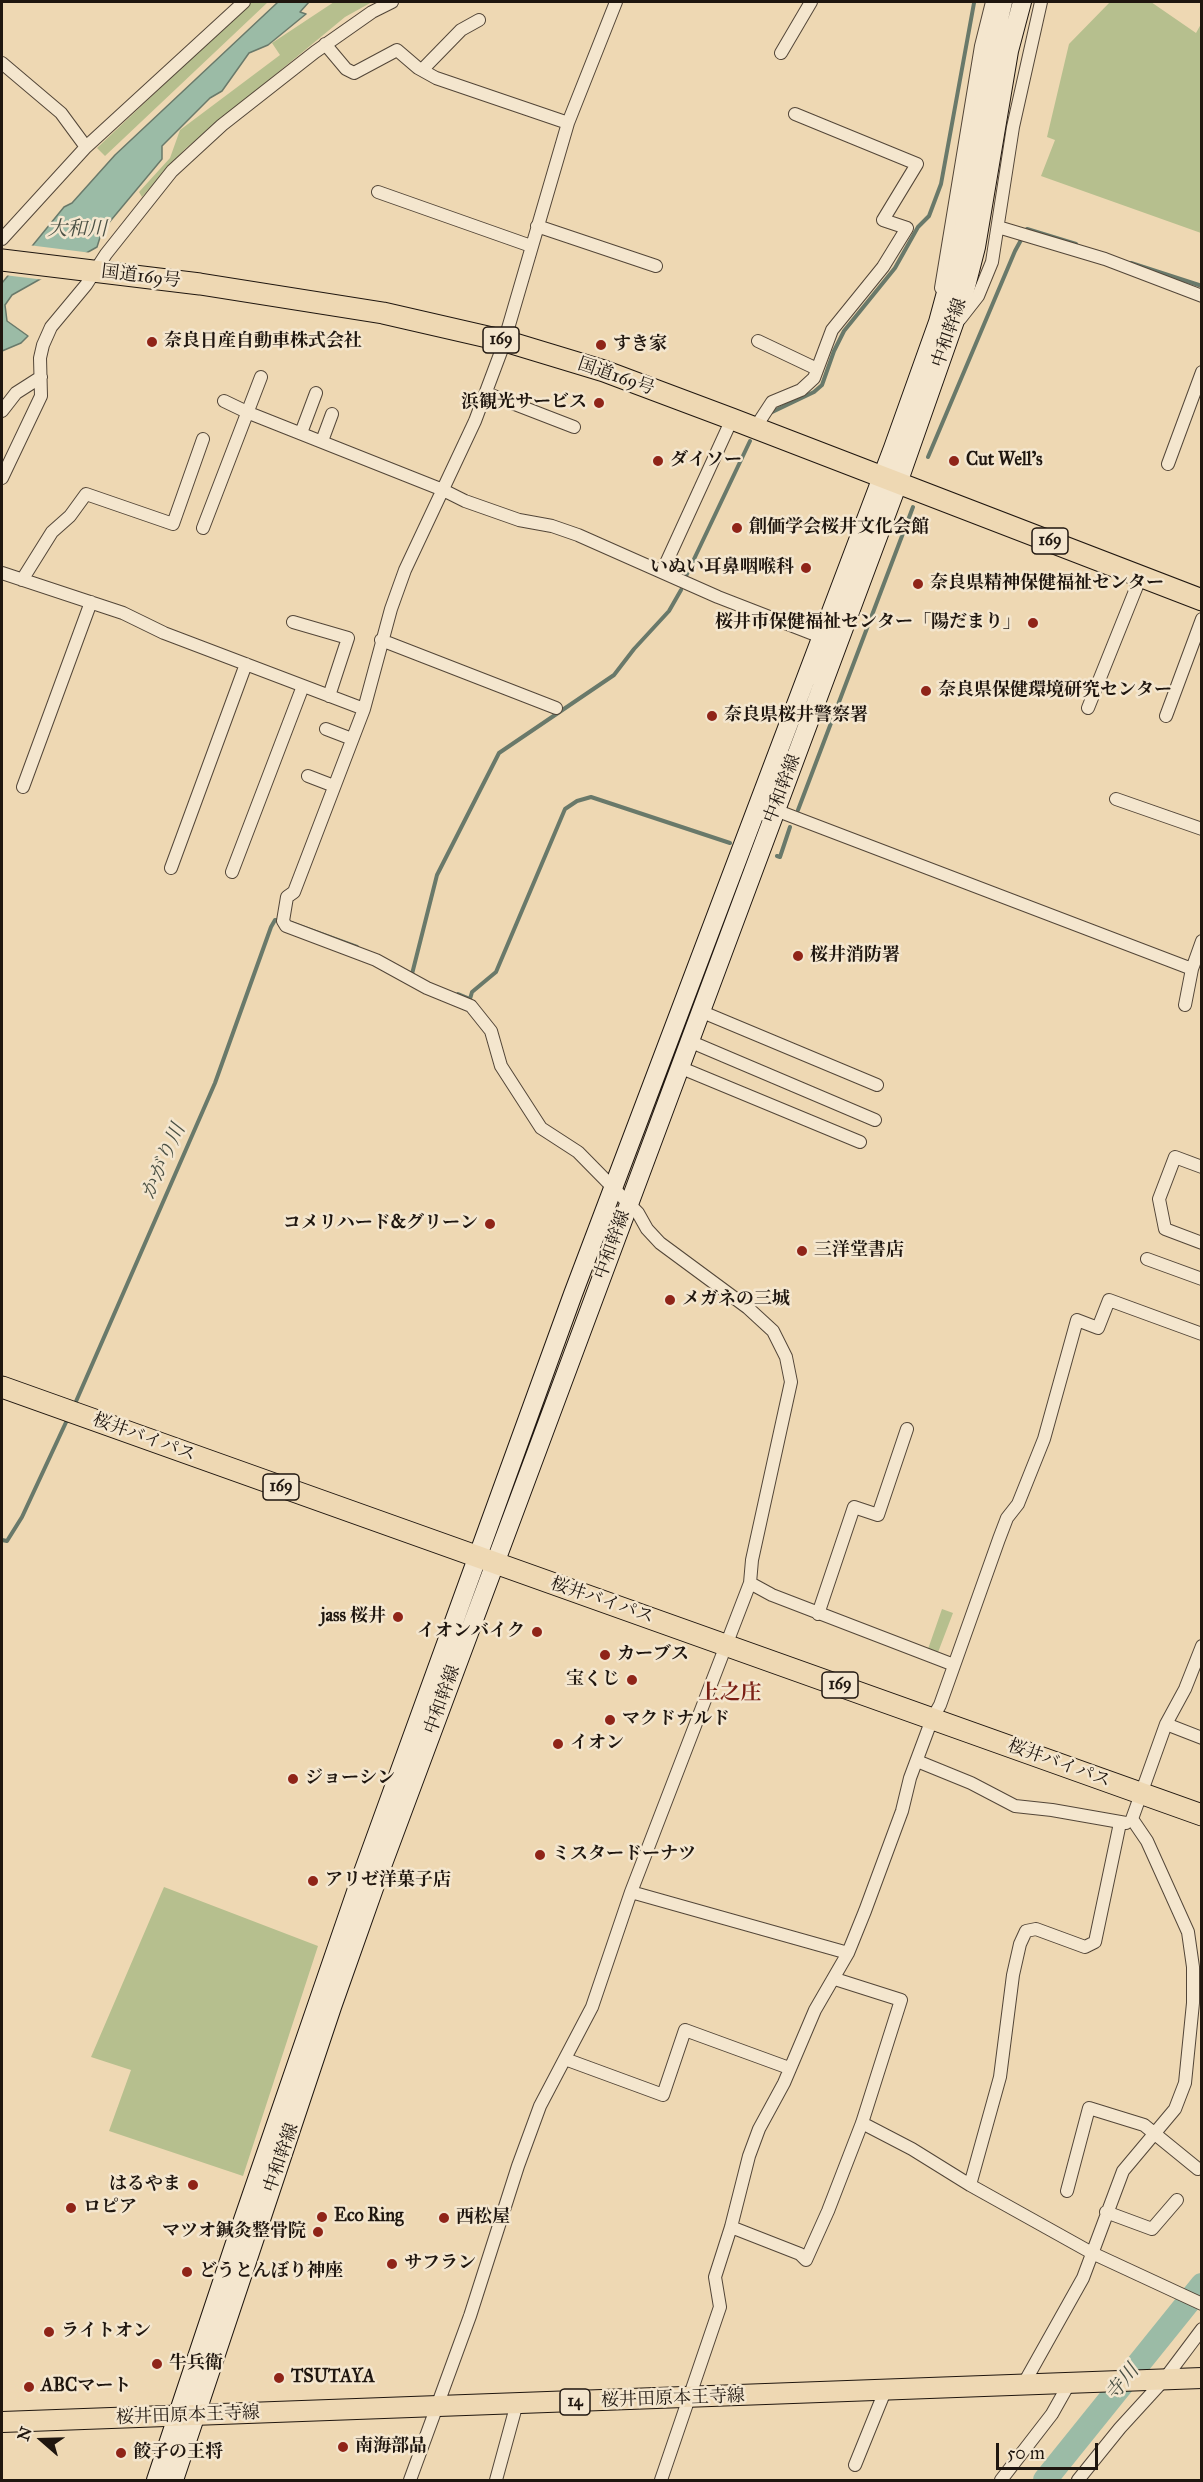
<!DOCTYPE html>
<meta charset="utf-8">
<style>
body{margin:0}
#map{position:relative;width:1203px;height:2482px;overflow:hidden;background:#eed8b3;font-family:"IM FELL Great Primer",serif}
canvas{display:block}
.frame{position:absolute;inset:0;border:3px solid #1f160f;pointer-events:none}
.north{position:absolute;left:12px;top:2410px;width:60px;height:60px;-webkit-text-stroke:4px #f4e6ce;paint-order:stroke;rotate:290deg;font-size:16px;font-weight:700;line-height:24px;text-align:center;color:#1f160f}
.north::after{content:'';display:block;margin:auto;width:21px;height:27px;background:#1f160f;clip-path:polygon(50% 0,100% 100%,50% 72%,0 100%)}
.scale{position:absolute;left:996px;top:2443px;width:102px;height:27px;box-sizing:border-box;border:3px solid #1f160f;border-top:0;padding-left:8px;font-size:18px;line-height:21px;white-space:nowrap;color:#1f160f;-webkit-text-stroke:4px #f4e6ce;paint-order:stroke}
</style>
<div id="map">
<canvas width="1203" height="2482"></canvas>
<div class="frame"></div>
<div class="north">N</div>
<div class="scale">50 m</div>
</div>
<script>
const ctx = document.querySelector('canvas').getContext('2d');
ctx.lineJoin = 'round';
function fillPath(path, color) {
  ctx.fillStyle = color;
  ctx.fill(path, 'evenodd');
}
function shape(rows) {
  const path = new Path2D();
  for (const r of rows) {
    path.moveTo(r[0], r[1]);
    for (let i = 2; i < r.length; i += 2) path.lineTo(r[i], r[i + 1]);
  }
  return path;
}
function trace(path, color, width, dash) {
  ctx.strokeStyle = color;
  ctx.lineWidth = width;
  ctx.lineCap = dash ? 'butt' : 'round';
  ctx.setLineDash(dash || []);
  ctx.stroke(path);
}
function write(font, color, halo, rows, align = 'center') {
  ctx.font = font + ' "IM FELL Great Primer","Noto Serif JP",serif';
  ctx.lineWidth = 5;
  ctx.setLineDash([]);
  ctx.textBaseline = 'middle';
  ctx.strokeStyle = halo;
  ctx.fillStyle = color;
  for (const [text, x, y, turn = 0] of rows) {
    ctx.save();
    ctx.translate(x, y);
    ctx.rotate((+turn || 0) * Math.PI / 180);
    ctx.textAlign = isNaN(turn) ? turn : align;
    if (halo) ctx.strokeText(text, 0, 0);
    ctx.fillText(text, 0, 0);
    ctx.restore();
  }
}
fillPath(shape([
 [251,2,268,2,105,156,97,148],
 [334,2,372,2,345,17,185,149,142,197,139,192,170,158,180,130,280,55,272,43],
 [1110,2,1151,2,1196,33,1201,24,1201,233,1041,176,1055,140,1047,137,1069,44],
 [942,1609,953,1613,937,1655,927,1652],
 [164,1887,318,1946,243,2176,109,2131,131,2070,91,2057]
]), '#b6bf8e');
const water = shape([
 [278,2,309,2,300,12,306,14,268,45,249,53,222,91,210,98,162,146,162,159,102,231,97,247,12,295,5,305,7,321,28,336,21,343,2,351,2,283,64,207,72,203,115,155,278,2]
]);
fillPath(water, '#9bbba6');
trace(water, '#69796a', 1.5);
fillPath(shape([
 [28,245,92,253,45,280,4,275]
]), '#eed8b3');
trace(shape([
 [1131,263,1202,286],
 [768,414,814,392,822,385,834,351,844,331,895,268,918,227,929,216,941,184,974,3],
 [928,457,1015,251,1027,229,1076,244],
 [686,576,750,441],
 [798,810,913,507],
 [777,856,780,857,790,827],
 [291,923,357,947],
 [412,974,437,875,499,753,614,675,634,649,669,611,681,590],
 [458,994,470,999,472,992,496,972,565,809,577,801,591,797,730,843],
 [74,1406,215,1083,271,927,275,920,281,921],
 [2,1540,7,1541,22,1517,68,1418]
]), '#69796a', 4);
trace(shape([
 [1045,2480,1202,2285]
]), '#9bbba6', 24);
const minor = shape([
 [325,44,346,69,354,73,397,50,418,68,436,78,568,123],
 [781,53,811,2],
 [2,63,61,113,86,147],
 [422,70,461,30,479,20],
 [378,192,531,246],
 [537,226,656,266],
 [998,227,1105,259,1202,296],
 [2,239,86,147,244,2],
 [941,288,981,46,992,2],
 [960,319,978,296,992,262,1013,127,1041,2],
 [758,341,817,369],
 [486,393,574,427],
 [224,401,249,413,443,490,465,501,519,520,552,526,578,535,718,597,821,637],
 [2,411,16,393,41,377],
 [755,428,772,402,801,390,814,378,832,330,883,267,907,228,883,220,917,164,795,114],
 [301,433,316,393],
 [322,441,332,414],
 [1168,464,1202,372],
 [2,478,41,396,40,358,43,345,51,327,86,285,106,254,172,171,222,125,315,52,372,12,392,2],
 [203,528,261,377],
 [662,572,732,419],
 [2,573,123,613,164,633,364,709],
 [22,580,52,532,70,516,86,494,173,524,203,439],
 [293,622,348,638,329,696],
 [381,640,556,708],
 [1088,708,1141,576],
 [1166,716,1202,619],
 [326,729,352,739],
 [308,776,334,786],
 [23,787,91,602],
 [1116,799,1202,829],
 [770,808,1192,969],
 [171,868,246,664],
 [232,872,303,686],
 [1185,1005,1192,969,1202,941],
 [700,1011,877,1085],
 [689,1041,875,1120],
 [679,1067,860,1142],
 [1202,1167,1175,1157,1159,1199,1165,1229,1202,1243],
 [1147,1259,1202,1279],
 [750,1583,772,1595,954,1665],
 [818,1614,854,1507,878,1515,907,1429],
 [1166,1724,1202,1738],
 [917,1761,971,1783,1015,1806,1052,1810,1126,1823],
 [631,1892,848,1953],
 [565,2059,663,2095,685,2030,789,2068],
 [862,2123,912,2149,970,2185,1092,2253,1202,2304],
 [970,2185,1000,2077,1013,1975,1020,1944,1026,1931,1036,1929,1085,1947,1095,1942,1120,1823],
 [1067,2191,1089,2108,1144,2125,1198,2169],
 [1106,2212,1152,2229,1177,2200],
 [731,2227,800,2254,806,2260,828,2211,862,2123,901,2000,835,1979],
 [1023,2385,1083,2278,1123,2171,1175,2109,1185,2083,1193,2003,1193,1967,1188,1932,1147,1841,1132,1819,1166,1724,1185,1689,1202,1646],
 [855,2465,885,2391],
 [410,2480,470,2316,518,2166,540,2106,592,2007,631,1892,750,1583,752,1560,791,1382,786,1357,773,1331,748,1308,660,1243,647,1229,638,1213,578,1152,541,1128,501,1066,491,1031,471,1006,427,988,376,960,286,926,283,921,287,897,294,892,364,709,391,609,405,570,475,421,502,349,568,123,616,2],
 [496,2480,517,2403],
 [661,2480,720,2307,715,2277,731,2227,749,2156,759,2129,784,2083,815,2010,848,1953,865,1911,902,1811,910,1778,932,1719,940,1705,999,1539,1007,1518,1018,1504,1044,1439,1077,1320,1098,1328,1109,1300,1202,1334],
 [1001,2480,1052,2414,1070,2382],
 [1078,2480,1120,2428,1163,2381,1202,2329]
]);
const secondary = shape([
 [156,2480,234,2246,358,1886,573,1294,893,448,938,322,964,226,992,48,1003,2],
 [174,2480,332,2007,378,1877,898,483,963,298,976,247,1009,51,1022,2]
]);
const primary = shape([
 [2,2422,1202,2378]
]);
const trunk = shape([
 [2,260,200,284,383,313,505,341,604,371,732,419,1202,600],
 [2,1387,1202,1815]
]);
trace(minor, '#534638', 14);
trace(secondary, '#1f160f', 20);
trace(primary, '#1f160f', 22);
trace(trunk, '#1f160f', 23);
trace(minor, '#f4e6ce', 12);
trace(secondary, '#f4e6ce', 18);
trace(primary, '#eed8b3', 20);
trace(trunk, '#eed8b3', 21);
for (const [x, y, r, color] of [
 [152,342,6,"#8f2418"],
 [601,345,6,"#8f2418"],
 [599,403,6,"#8f2418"],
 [658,461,6,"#8f2418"],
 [954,461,6,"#8f2418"],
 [737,528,6,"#8f2418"],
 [806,568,6,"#8f2418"],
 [918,584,6,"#8f2418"],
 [1033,623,6,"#8f2418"],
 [926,691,6,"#8f2418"],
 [712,716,6,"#8f2418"],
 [798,956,6,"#8f2418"],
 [490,1224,6,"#8f2418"],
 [802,1251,6,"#8f2418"],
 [670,1300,6,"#8f2418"],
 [398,1617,6,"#8f2418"],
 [537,1632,6,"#8f2418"],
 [605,1655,6,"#8f2418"],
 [632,1680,6,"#8f2418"],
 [610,1720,6,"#8f2418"],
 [558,1744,6,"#8f2418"],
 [293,1779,6,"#8f2418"],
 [540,1855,6,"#8f2418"],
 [313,1881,6,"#8f2418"],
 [193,2185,6,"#8f2418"],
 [71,2208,6,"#8f2418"],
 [322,2217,6,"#8f2418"],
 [444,2218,6,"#8f2418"],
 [318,2232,6,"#8f2418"],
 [392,2264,6,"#8f2418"],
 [187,2272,6,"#8f2418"],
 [49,2332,6,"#8f2418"],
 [157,2364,6,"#8f2418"],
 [279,2378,6,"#8f2418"],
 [29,2387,6,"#8f2418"],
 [343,2447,6,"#8f2418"],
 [121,2453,6,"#8f2418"]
]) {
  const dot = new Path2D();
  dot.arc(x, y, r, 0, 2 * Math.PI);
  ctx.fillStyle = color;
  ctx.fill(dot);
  trace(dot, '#f4e6ce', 2);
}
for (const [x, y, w] of [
 [501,340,36],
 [1050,541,36],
 [281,1487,36],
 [840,1685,36],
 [575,2402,30]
]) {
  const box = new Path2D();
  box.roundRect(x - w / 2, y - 13, w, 26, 4.5);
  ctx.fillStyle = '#f4e6ce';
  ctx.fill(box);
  trace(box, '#1f160f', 1.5);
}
write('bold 16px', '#1f160f', null, [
 ["169",501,340],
 ["169",1050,541],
 ["169",281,1487],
 ["169",840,1685],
 ["14",575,2402]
]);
write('18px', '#1f160f', '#f4e6ce', [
 ["国道169号",141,277,7],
 ["中和幹線",950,333,-71],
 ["国道169号",616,377,19],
 ["中和幹線",783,789,-69],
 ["中和幹線",613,1245,-70],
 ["桜井バイパス",144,1438,20],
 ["桜井バイパス",602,1601,19],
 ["中和幹線",443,1700,-70],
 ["桜井バイパス",1059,1764,20],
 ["中和幹線",282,2158,-71],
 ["桜井田原本王寺線",673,2399,-2],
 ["桜井田原本王寺線",188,2416,-2]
]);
write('bold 18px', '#1f160f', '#f4e6ce', [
 ["奈良日産自動車株式会社",164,342],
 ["すき家",613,345],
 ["浜観光サービス",587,403,"right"],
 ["ダイソー",670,461],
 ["Cut Well's",966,461],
 ["創価学会桜井文化会館",749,528],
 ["いぬい耳鼻咽喉科",794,568,"right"],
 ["奈良県精神保健福祉センター",930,584],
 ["桜井市保健福祉センター「陽だまり」",1021,623,"right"],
 ["奈良県保健環境研究センター",938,691],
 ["奈良県桜井警察署",724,716],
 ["桜井消防署",810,956],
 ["コメリハード&グリーン",478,1224,"right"],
 ["三洋堂書店",814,1251],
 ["メガネの三城",682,1300],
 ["jass 桜井",386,1617,"right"],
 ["イオンバイク",525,1632,"right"],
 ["カーブス",617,1655],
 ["宝くじ",620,1680,"right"],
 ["マクドナルド",622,1720],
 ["イオン",570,1744],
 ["ジョーシン",305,1779],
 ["ミスタードーナツ",552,1855],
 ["アリゼ洋菓子店",325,1881],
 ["はるやま",181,2185,"right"],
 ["ロピア",83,2208],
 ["Eco Ring",334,2217],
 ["西松屋",456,2218],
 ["マツオ鍼灸整骨院",306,2232,"right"],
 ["サフラン",404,2264],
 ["どうとんぼり神座",199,2272],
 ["ライトオン",61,2332],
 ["牛兵衛",169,2364],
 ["TSUTAYA",291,2378],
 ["ABCマート",41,2387],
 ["南海部品",355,2447],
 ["餃子の王将",133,2453]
], 'left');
write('italic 20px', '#4a5044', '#f4e6ce', [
 ["大和川",77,230],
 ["かがり川",164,1162,-66],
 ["寺川",1123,2383,-51]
]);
write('bold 21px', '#7a1f14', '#f4e6ce', [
 ["上之庄",730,1694]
]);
</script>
